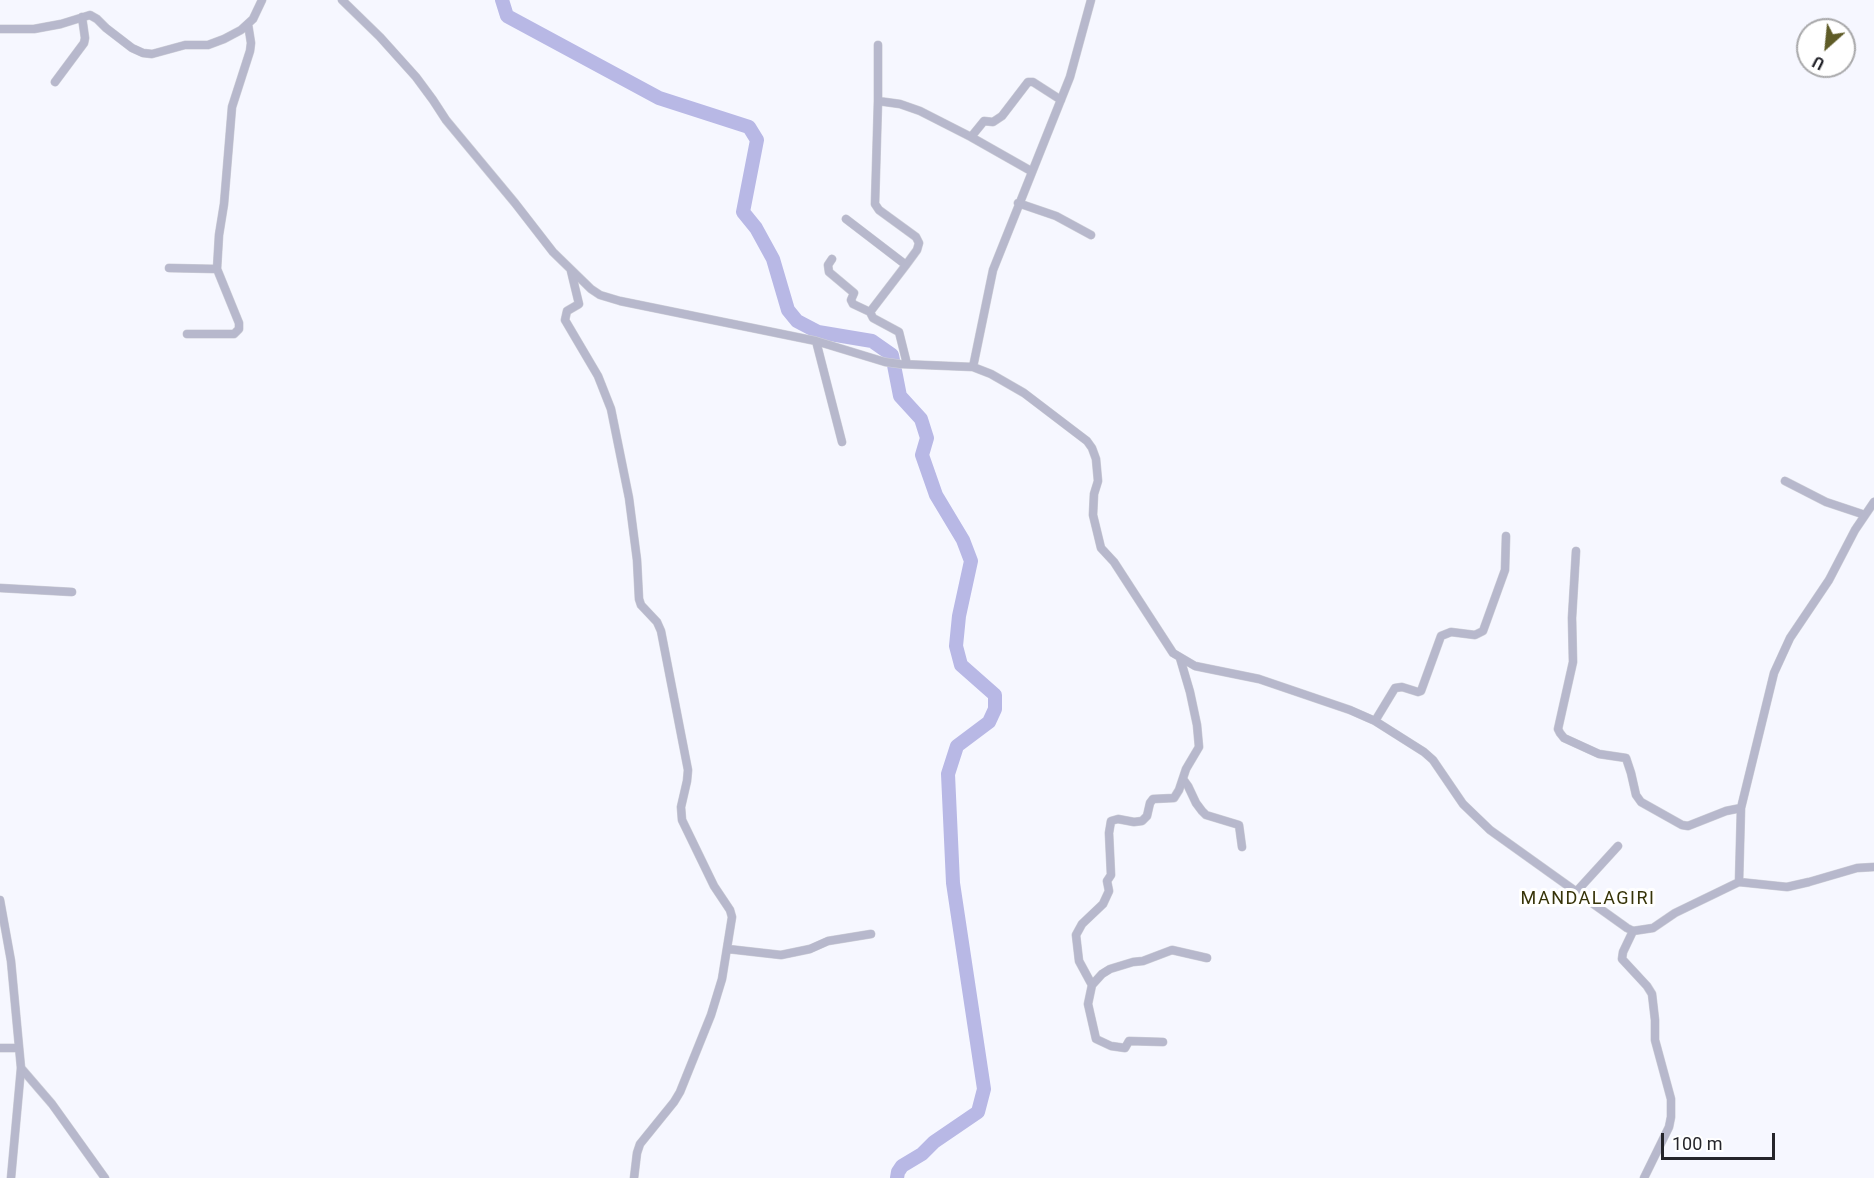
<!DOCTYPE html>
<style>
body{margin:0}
#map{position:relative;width:1874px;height:1178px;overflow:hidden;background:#f6f7ff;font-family:Roboto,sans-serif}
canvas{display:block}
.north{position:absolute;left:1796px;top:18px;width:60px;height:60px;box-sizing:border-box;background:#fff;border:2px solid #a8a8aa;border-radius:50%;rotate:207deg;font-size:16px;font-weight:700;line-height:24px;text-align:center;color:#25252b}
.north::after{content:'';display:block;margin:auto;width:21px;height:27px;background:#5e5b27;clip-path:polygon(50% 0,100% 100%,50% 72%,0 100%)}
.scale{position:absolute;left:1661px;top:1133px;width:114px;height:27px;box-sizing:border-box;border:3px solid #25252b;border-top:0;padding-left:8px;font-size:18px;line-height:21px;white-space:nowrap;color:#25252b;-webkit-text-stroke:4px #fff;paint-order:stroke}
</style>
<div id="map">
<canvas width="1874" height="1178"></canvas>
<div class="north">U</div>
<div class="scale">100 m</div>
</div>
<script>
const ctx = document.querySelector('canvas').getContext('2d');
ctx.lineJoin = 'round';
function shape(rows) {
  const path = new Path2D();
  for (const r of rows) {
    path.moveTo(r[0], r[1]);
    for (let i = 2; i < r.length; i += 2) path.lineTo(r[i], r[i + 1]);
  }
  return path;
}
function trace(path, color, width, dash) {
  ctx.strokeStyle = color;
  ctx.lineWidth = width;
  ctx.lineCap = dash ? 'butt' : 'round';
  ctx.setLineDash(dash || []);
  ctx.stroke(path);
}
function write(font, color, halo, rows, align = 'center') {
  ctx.font = font + ' Roboto,sans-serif';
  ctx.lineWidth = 6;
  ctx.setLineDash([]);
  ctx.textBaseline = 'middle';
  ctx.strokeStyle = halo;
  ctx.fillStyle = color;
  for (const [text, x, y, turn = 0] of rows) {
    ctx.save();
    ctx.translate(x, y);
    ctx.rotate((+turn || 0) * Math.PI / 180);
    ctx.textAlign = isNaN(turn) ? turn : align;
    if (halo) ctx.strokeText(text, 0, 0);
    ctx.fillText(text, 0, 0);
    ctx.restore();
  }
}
trace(shape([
 [502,0,507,16,659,98,749,127,757,140,743,212,756,228,773,259,788,310,797,321,818,332,872,341,892,355,900,396,921,419,927,438,922,455,936,495,963,540,971,561,959,616,956,646,961,665,995,695,995,709,989,722,957,746,948,774,953,883,984,1089,978,1112,934,1142,922,1154,902,1166,898,1172,897,1178]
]), '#b8b8e5', 14);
const minor = shape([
 [342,0,380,37,416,77,433,100,446,120,515,203,553,252,591,289,600,295,620,301,816,341,885,362,900,364,973,367,991,374,1024,393,1087,441,1092,448,1096,459,1098,481,1094,494,1093,515,1101,548,1114,562,1173,653,1195,666,1259,679,1350,710,1375,721,1424,752,1433,760,1463,804,1490,830,1627,928,1633,931,1653,928,1675,913,1739,882,1787,887,1809,882,1857,868,1874,867],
 [0,29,34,29,61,24,90,15,97,19,106,28,132,48,143,53,152,54,185,45,208,45,224,39,241,30,253,19,262,0],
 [878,45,878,101,875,204,879,210,916,237,919,243,917,250,906,265,870,312,873,318,899,332,907,364],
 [55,82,84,43,85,38,82,17],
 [878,101,900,104,920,111,971,137,1031,171],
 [971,137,984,121,993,122,1002,116,1028,82,1033,82,1061,100],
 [1018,203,1056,216,1091,235],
 [846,219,906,265],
 [832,259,828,265,829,272,854,293,851,300,853,304,870,312],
 [169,268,217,269],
 [571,271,579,304,567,311,565,320,598,376,611,409,629,498,637,560,639,599,641,605,657,622,661,631,688,770,687,781,681,807,682,820,714,886,730,910,732,917,722,979,711,1015,680,1092,674,1102,640,1144,637,1153,634,1178],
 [187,334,234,334,239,329,239,323,217,269,219,235,224,204,232,107,250,51,251,43,248,24],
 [816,341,842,442],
 [973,367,993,270,1070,77,1091,0],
 [1785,481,1826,502,1865,515],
 [1576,551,1572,618,1573,662,1558,729,1560,733,1564,738,1599,754,1626,758,1631,773,1636,795,1641,802,1682,825,1688,826,1726,811,1741,808],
 [0,588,72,592],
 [1375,721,1395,688,1402,687,1418,692,1421,691,1441,636,1451,632,1475,635,1483,631,1505,570,1506,536],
 [1183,779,1188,786,1196,803,1202,811,1206,815,1239,825,1242,847],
 [1739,882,1741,808,1774,673,1790,638,1829,580,1855,530,1874,502],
 [1576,892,1618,846],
 [0,900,11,961,21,1068,11,1178],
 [1633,931,1623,952,1622,959,1647,986,1652,994,1655,1020,1655,1040,1671,1099,1671,1117,1669,1127,1644,1178],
 [728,949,781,955,810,949,828,941,871,934],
 [1092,985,1102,974,1110,969,1133,962,1143,961,1172,950,1207,958],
 [1163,1042,1129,1041,1125,1048,1111,1046,1096,1039,1088,1004,1092,985,1079,961,1076,935,1082,924,1103,904,1109,891,1107,881,1111,875,1109,833,1111,821,1118,819,1134,822,1142,821,1147,816,1150,803,1153,799,1174,798,1179,790,1186,769,1199,747,1197,725,1190,692,1180,658],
 [0,1048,19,1048],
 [21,1068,52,1104,105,1178]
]);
trace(minor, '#d0d1d9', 9);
trace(minor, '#b7b8cc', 8);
ctx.letterSpacing = '1.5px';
write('18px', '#373409', '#fff', [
 ["MANDALAGIRI",1588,899]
]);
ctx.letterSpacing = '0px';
</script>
